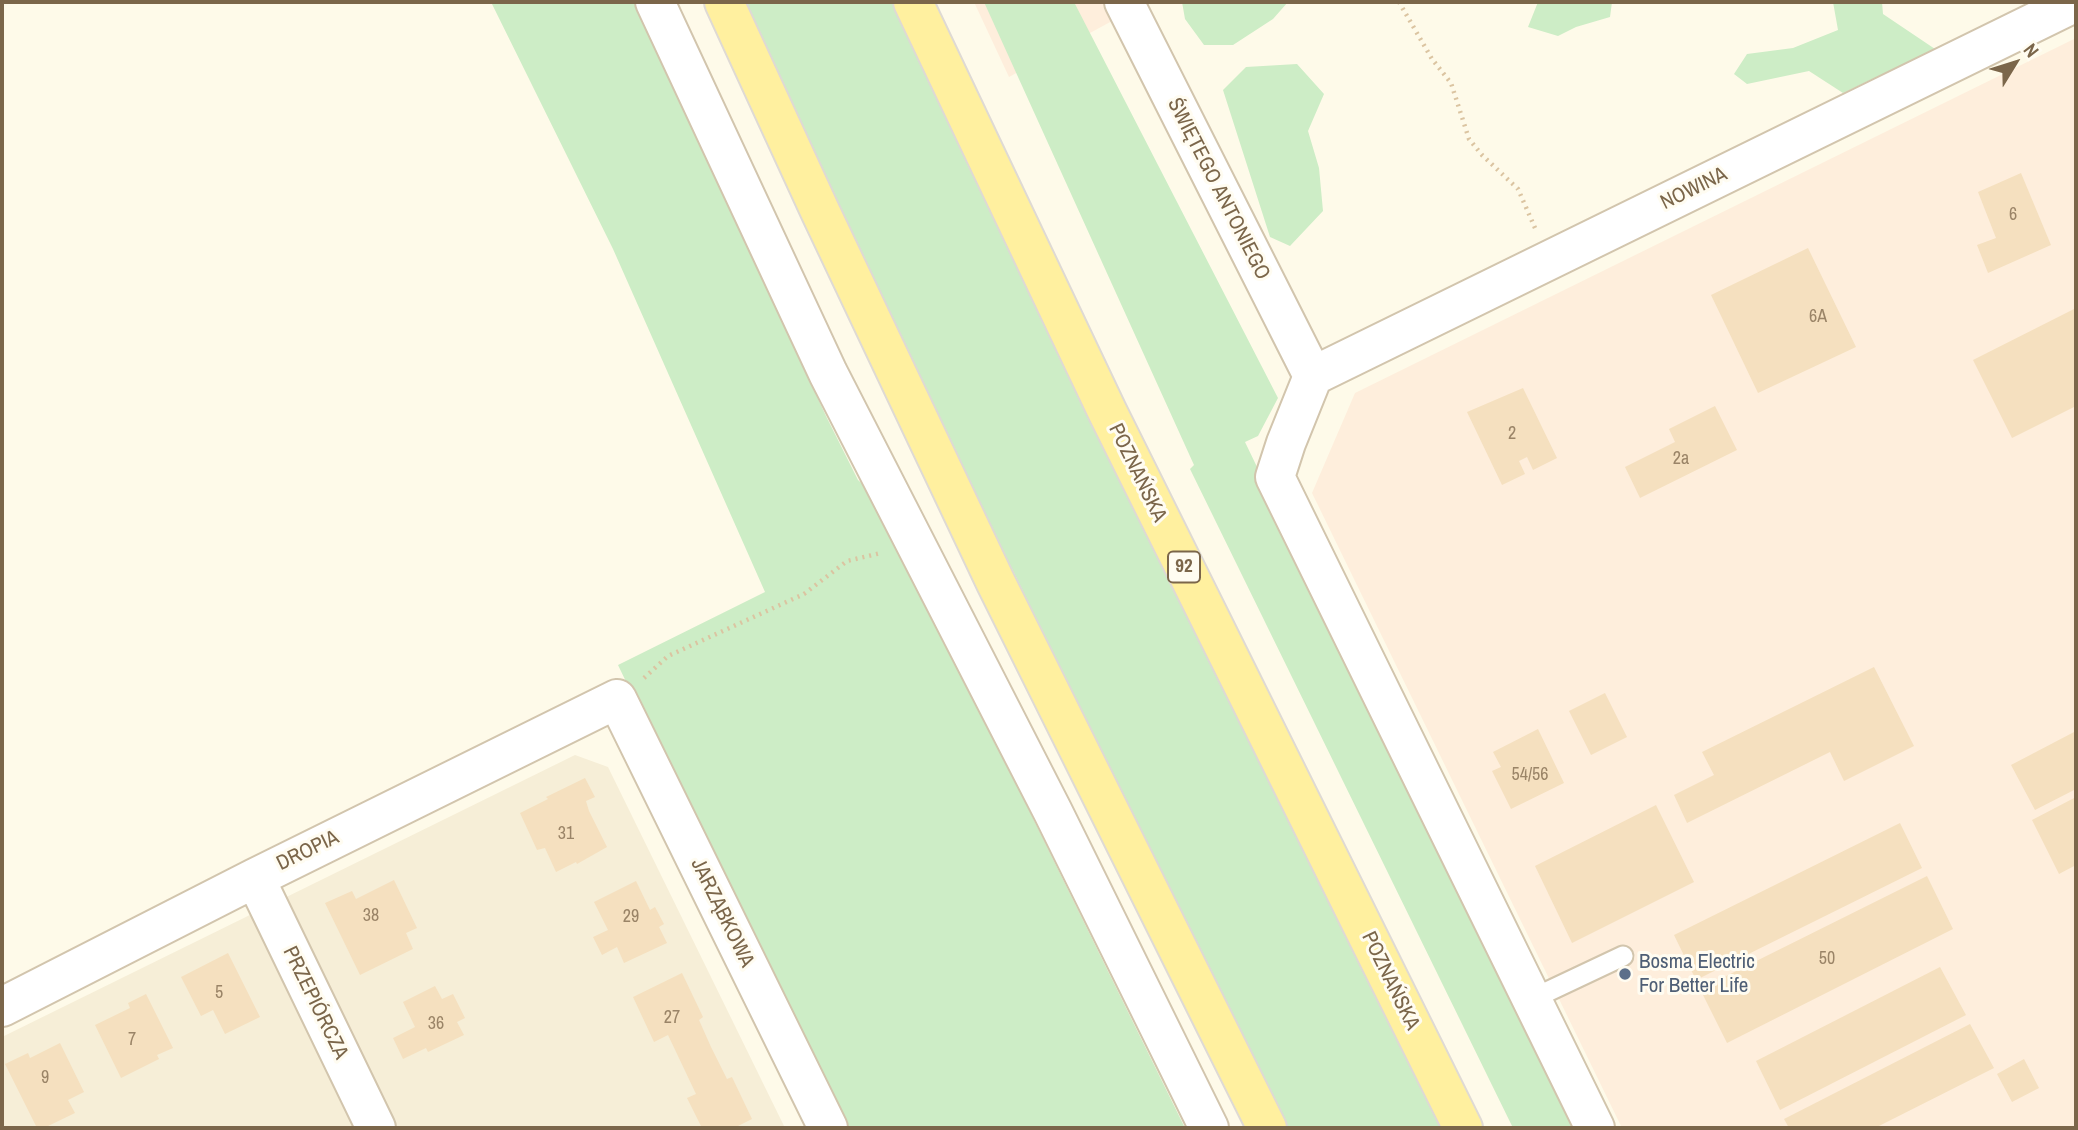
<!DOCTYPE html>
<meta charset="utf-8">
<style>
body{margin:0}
#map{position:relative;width:2078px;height:1130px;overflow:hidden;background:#fefae9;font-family:"Archivo Narrow",sans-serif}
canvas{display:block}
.frame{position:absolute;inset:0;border:4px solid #7b664a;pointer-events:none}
.north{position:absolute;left:1980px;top:28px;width:70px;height:70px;-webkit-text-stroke:5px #fffcf1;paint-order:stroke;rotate:52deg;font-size:19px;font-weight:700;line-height:28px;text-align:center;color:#7b664a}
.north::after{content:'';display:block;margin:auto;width:24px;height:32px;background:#7b664a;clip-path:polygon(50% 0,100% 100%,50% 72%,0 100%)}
</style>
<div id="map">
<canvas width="2078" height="1130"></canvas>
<div class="frame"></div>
<div class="north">N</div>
</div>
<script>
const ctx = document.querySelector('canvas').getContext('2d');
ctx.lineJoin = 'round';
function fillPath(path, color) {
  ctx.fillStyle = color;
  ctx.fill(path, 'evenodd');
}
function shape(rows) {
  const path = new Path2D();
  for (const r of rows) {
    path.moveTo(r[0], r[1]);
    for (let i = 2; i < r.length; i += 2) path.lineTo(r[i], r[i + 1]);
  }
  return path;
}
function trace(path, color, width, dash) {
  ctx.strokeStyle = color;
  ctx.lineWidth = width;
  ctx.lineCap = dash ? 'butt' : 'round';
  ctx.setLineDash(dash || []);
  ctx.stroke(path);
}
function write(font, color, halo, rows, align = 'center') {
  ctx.font = font + ' "Archivo Narrow",sans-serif';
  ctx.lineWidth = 6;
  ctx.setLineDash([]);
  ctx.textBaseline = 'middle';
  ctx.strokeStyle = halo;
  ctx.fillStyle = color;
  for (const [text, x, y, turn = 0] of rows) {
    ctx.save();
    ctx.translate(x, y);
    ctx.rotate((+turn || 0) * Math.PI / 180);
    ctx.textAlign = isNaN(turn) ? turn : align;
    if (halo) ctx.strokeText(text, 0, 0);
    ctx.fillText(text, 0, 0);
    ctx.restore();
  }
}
fillPath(shape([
 [575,755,608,767,785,1128,2,1128,2,1037]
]), '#f6eed7');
fillPath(shape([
 [974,2,1147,2,1009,77],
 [2076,38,2076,1128,1622,1128,1312,493,1355,393]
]), '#feeedc');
fillPath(shape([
 [491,2,637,2,692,126,826,416,858,480,867,488,919,586,1185,1128,845,1128,772,985,618,665,765,592,613,249],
 [742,2,895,2,1446,1128,1287,1128,919,380],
 [984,2,1074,2,1278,398,1258,436,1245,442,1575,1128,1513,1128,1190,469,1194,465],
 [1182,2,1288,2,1273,19,1233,45,1204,45,1185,19],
 [1538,2,1612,2,1610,17,1576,27,1558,36,1528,27],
 [1833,2,1882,2,1883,14,1935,49,1843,93,1809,71,1747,84,1734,74,1747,54,1793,48,1838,30],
 [1297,64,1324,94,1308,131,1319,168,1323,211,1290,246,1270,237,1223,90,1246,67]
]), '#cdedc6');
fillPath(shape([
 [2021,173,2051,245,1988,273,1977,245,1996,238,1978,192],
 [1808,248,1856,347,1758,393,1711,295],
 [2074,309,2076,406,2012,438,1973,360],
 [1523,388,1557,458,1533,470,1527,457,1519,461,1525,474,1502,485,1467,412],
 [1715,406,1737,450,1640,498,1625,467,1675,442,1669,429],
 [1874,667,1914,746,1844,781,1830,752,1687,823,1674,795,1714,775,1702,752],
 [1605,693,1627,737,1591,755,1569,711],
 [1538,729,1564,783,1511,809,1492,771,1501,767,1493,752],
 [2076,731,2076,789,2035,810,2011,765],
 [585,778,595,797,586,801,589,811,607,847,577,864,576,862,556,872,545,848,537,850,520,813,548,799,546,797],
 [2076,797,2076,865,2059,874,2032,820],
 [1656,805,1694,882,1572,943,1535,866],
 [1900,823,1922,868,1696,980,1674,935],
 [1927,876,1953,929,1727,1043,1700,989],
 [394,880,417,928,406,933,413,949,360,975,325,903,352,891,356,899],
 [636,881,650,910,655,907,664,924,659,927,667,943,624,963,617,947,602,955,593,937,608,930,594,902],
 [228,953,260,1017,225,1034,213,1010,201,1016,181,977],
 [1940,967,1966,1015,1780,1110,1756,1061],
 [682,973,703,1017,699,1020,711,1047,727,1079,732,1077,752,1119,734,1128,702,1128,687,1098,696,1094,668,1035,654,1042,633,997],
 [435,986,442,999,453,994,465,1018,457,1022,464,1035,428,1052,426,1048,403,1059,393,1038,415,1027,403,1002],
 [146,994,173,1048,157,1055,159,1059,121,1078,95,1025,130,1008,128,1003],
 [1970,1024,1994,1068,1875,1128,1789,1128,1784,1119],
 [60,1043,84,1092,68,1100,75,1113,44,1128,37,1128,5,1064,28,1053,30,1058],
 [2024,1059,2039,1088,2012,1102,1997,1074]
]), '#f5e0bf');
const service = shape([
 [1532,999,1623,956]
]);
const minor = shape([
 [655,2,828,373,1053,812,1209,1128],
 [1124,2,1313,376],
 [1313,376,2076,2],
 [1313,376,1286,443,1275,477,1595,1128],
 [255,878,376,1128],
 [2,1007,255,878,617,699,828,1128]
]);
const primary = shape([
 [724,2,820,211,996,583,1267,1128],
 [913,2,1107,411,1463,1128]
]);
trace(service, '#d2c5ad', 23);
trace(minor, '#d2c5ad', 42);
trace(primary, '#dfdad4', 42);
trace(shape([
 [1399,2,1432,59,1451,83,1469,139,1482,155,1518,189,1535,228],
 [644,678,668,656,804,594,847,561,881,553]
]), '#dbc4a1', 4.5, [2, 5]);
trace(service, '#fff', 19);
trace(minor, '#fff', 38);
trace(primary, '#fff09f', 38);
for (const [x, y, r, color] of [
 [1625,974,7,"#5c6f8a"]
]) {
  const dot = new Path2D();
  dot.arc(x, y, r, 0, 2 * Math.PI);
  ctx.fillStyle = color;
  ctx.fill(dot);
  trace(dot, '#fffcf1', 2.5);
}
write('18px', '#9a8467', null, [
 ["6",2013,215],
 ["6A",1818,317],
 ["2",1512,434],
 ["2a",1681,459],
 ["54/56",1530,775],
 ["31",566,834],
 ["38",371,916],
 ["29",631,917],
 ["50",1827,959],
 ["5",219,993],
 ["27",672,1018],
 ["36",436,1024],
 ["7",132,1040],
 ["9",45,1078]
]);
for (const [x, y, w] of [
 [1184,567,32]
]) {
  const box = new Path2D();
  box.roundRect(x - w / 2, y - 15.5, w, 31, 5);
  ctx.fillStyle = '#fffcf1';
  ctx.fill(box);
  trace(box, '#7b664a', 2);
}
write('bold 19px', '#7b664a', null, [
 ["92",1184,567]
]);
write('21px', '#7b664a', '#fffcf1', [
 ["ŚWIĘTEGO ANTONIEGO",1218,189,63],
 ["NOWINA",1694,189,-26],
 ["POZNAŃSKA",1137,473,64],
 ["DROPIA",308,851,-26],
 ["JARZĄBKOWA",722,913,64],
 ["POZNAŃSKA",1390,981,64],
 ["PRZEPIÓRCZA",315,1003,64]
]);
write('21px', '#4e5e75', '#fffcf1', [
 ["Bosma Electric",1639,962],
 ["For Better Life",1639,986]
], 'left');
</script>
